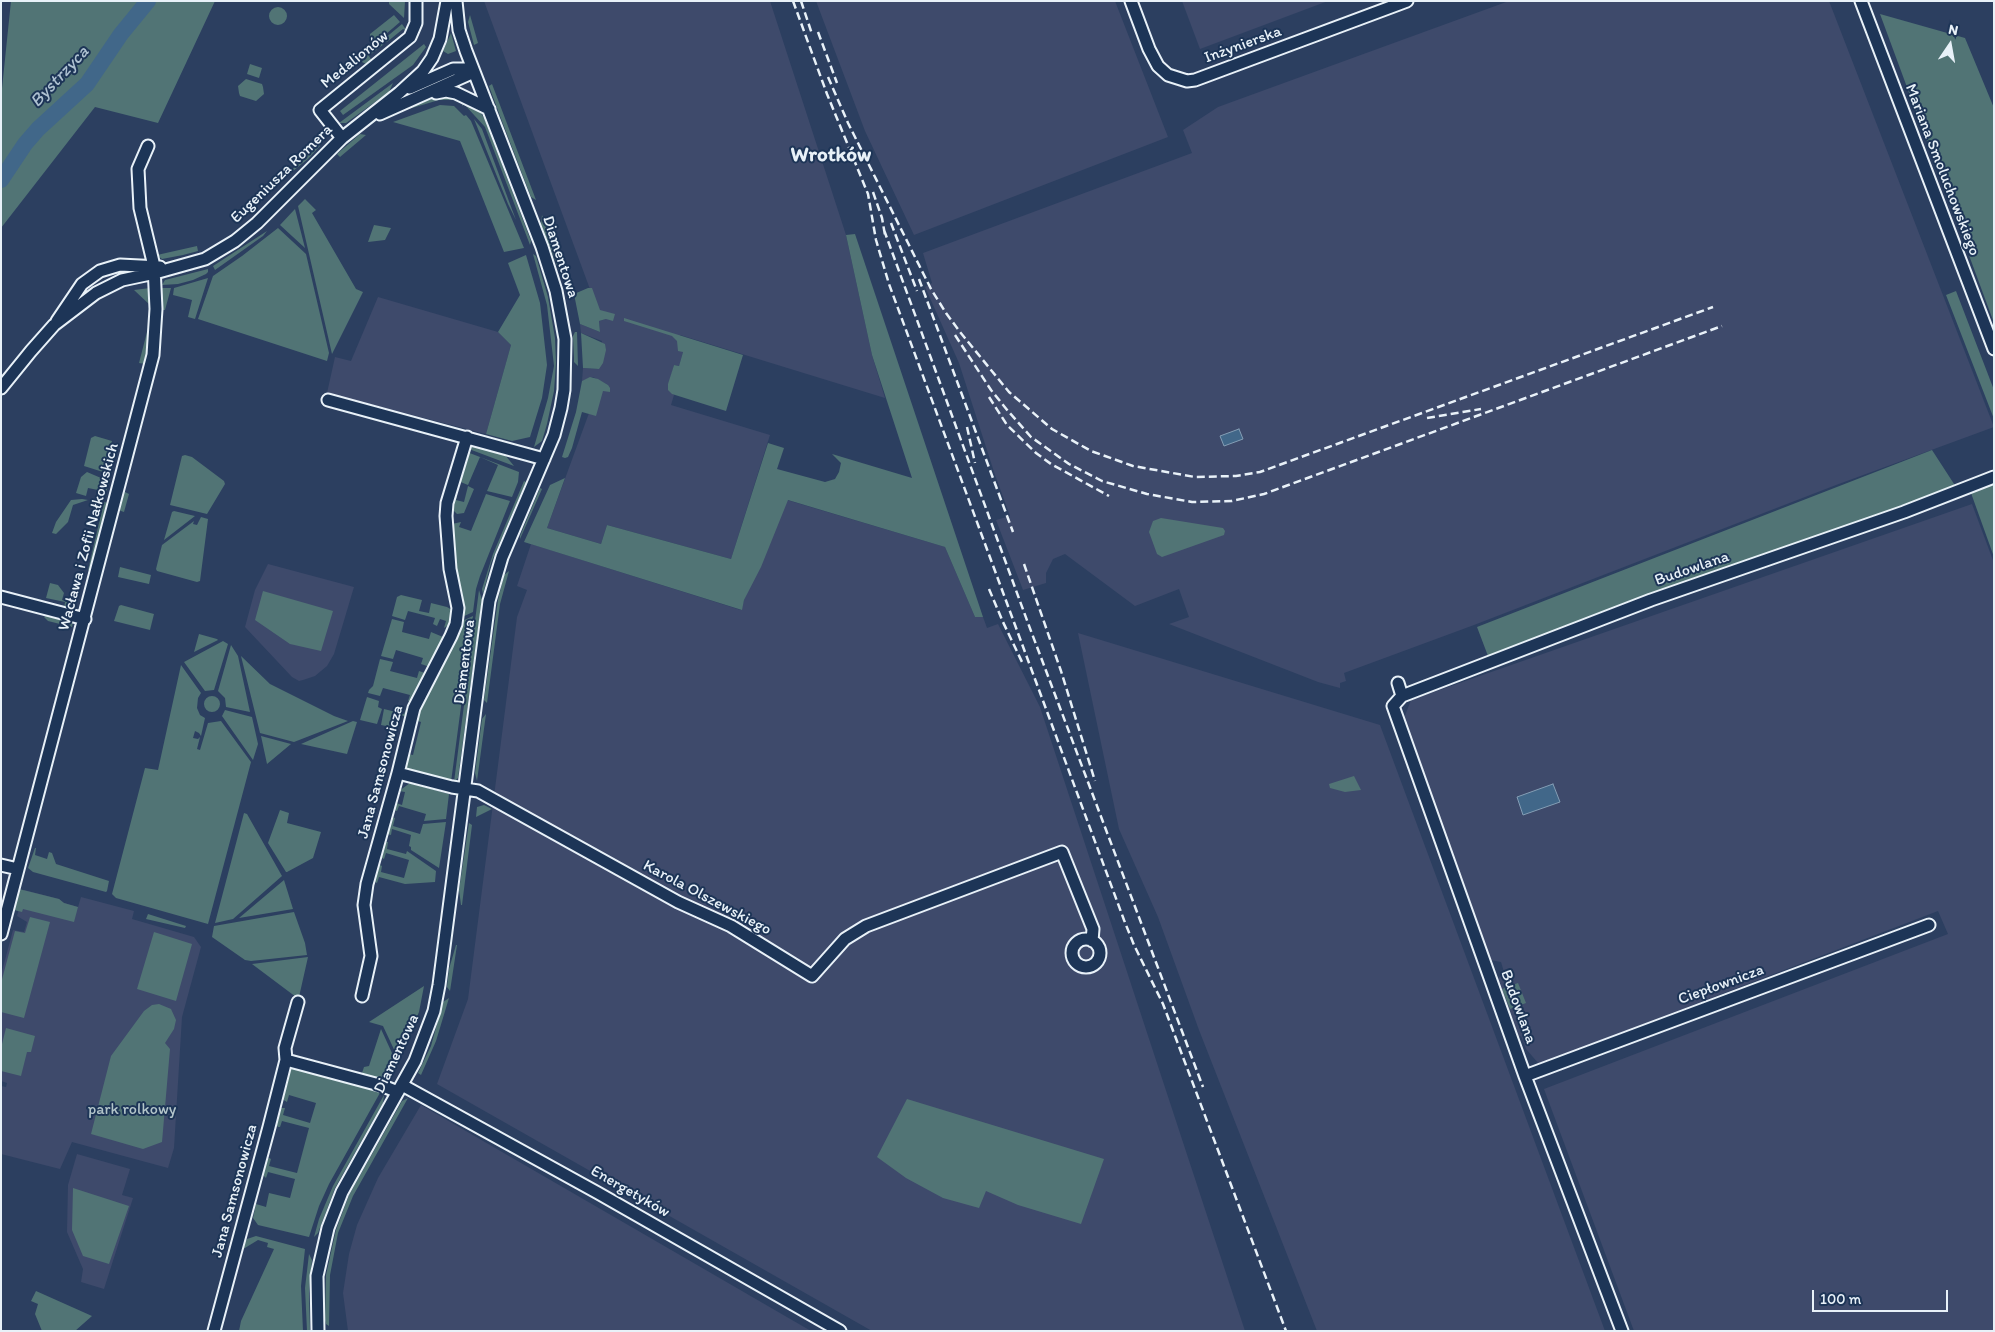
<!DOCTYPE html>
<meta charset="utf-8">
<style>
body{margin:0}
#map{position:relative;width:1995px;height:1332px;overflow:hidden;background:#2c3f60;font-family:Itim,sans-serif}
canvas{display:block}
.frame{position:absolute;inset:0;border:2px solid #e8f1f8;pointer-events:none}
.north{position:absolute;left:1925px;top:20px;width:50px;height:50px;-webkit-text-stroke:4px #1d3557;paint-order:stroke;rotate:12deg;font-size:14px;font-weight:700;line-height:20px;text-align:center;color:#e8f1f8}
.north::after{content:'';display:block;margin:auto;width:18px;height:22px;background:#e8f1f8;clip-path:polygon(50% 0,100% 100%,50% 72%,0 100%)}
.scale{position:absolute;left:1812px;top:1290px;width:136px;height:22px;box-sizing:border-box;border:2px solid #e8f1f8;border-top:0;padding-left:6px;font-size:15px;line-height:18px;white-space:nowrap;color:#e8f1f8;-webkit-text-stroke:4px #1d3557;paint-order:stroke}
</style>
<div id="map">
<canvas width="1995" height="1332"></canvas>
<div class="frame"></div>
<div class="north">N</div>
<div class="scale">100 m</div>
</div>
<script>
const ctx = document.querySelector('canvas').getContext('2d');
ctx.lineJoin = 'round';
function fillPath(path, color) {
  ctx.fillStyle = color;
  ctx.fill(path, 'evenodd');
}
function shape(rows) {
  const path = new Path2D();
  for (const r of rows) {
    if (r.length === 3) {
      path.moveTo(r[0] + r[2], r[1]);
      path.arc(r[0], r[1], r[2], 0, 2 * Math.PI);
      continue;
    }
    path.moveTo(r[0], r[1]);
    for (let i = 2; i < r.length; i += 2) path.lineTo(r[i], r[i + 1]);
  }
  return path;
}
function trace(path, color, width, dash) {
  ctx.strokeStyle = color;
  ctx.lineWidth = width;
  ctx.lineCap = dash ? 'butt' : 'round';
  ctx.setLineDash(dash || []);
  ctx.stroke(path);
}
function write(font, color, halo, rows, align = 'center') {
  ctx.font = font + ' Itim,sans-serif';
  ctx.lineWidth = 4;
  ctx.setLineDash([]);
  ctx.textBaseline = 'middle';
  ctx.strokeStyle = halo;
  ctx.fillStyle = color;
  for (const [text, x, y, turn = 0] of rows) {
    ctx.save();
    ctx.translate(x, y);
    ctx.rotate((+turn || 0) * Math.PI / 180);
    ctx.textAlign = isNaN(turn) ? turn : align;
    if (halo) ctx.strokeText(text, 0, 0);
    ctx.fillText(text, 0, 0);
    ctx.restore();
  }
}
fillPath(shape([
 [484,1,770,1,846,235,872,355,885,398,680,335,683,352,679,366,674,365,668,387,674,395,671,405,770,435,731,559,607,525,601,544,547,528,600,383,608,385,593,377,582,381,583,368,598,369,602,341,581,333,580,324,600,332,599,321,606,319,598,311],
 [816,1,1115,1,1168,137,914,235,865,131],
 [1182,1,1328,1,1200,49],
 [1509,1,1829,1,1994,427,1836,485,1474,625,1344,673,1346,681,1340,683,1340,688,1318,682,1169,624,1189,617,1179,589,1135,606,1065,554,1053,559,1046,573,1046,583,1023,590,996,520,1010,516,994,472,959,363,925,287,932,283,923,253,1192,153,1183,130,1218,107],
 [378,297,498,332,511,345,486,434,327,393,335,357,351,361],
 [787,500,945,547,975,617,983,617,987,628,998,624,1040,707,1245,1331,872,1331,437,1084,468,999,517,617,527,590,517,586,531,544,741,610,744,600],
 [1972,504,1994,563,1994,1331,1634,1331,1544,1089,1948,934,1938,911,1539,1064,1526,1049,1521,1036,1517,1038,1497,980,1504,972,1501,962,1490,960,1404,718,1411,700],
 [268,564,354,587,334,654,327,666,315,676,303,680,299,681,292,677,245,627,255,590],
 [1078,633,1380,725,1605,1331,1317,1331,1199,1030,1158,917,1119,829],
 [24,890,59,899,64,903,78,907,81,897,134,911,132,919,194,937,201,947,182,1017,174,1148,168,1168,72,1142,60,1169,1,1154,1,1086,6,1087,7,1083,1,1081,1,975,13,930,24,932,27,922,17,916],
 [421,1105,811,1331,348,1331,343,1293,349,1254,357,1225,378,1178],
 [77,1154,130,1169,122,1195,133,1198,104,1289,81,1282,83,1269,67,1232,68,1185]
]), '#3e4a6b');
fillPath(shape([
 [11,1,215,1,158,123,95,107,1,228,1,98],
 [389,1,405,1,404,18,389,4],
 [278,16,9],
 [1880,14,1965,38,1994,108,1994,323],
 [394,15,400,22,379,40,370,38,370,34],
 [470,15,478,43,474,45,468,22],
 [402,24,407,31,403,29,387,42,384,42,384,39],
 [451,33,456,51,448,54,443,51],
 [380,43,384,44,369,56,372,61,366,64,362,62,365,58,364,56],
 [424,44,426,47,413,65,343,115,340,111],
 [250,64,262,68,259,78,247,74],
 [246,79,262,84,263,87,264,94,256,101,240,96,239,93,238,86],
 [393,83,389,92,346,123,339,123],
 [492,84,536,200,531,197,500,116,489,86],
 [453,96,452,100,439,100,395,113,431,99],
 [462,98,478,108,485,120,531,241,530,245,485,127,464,104,462,106],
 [440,105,454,106,464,116,466,115,471,121,524,248,504,252,460,141,393,122],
 [474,119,482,129,516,220,508,204],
 [360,134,366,135,340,157,337,154],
 [318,143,320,146,308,159,283,179],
 [305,199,316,210,312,213,356,289,363,292,332,354,298,206],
 [295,209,305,248,280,225],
 [542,215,562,269,565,280,561,276,541,224],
 [374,225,391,228,385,240,368,242],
 [278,228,306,254,329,353,327,361,198,319,213,276,242,256],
 [267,231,263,236,215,270,213,266],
 [855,234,983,617,975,617,945,547,788,500,761,567,744,600,742,610,524,542,550,485,565,478,547,528,601,544,607,525,731,559,768,443,784,448,777,469,825,482,835,479,839,472,841,463,832,454,912,478,872,355,846,235],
 [197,246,198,251,183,255,162,259,157,255],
 [533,254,536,256,548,297,555,338,556,363,554,391,547,424,542,441,534,447,548,398,554,366,547,305],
 [526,255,540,303,547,365,542,398,530,437,512,441,486,434,511,345,498,332,520,295,508,263],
 [208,269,208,272,206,274,193,280,178,284,162,285,165,280],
 [208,278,195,319,188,317,192,300,173,295,174,288],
 [150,288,151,306,134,290],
 [161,288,171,288,165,310,161,310],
 [588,288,592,288,600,310,615,314,613,321,606,319,599,321,600,332,580,324,574,294],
 [1956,291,1994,390,1994,419,1946,295],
 [624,318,743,355,726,411,672,394,668,390,668,384,674,365,679,366,683,352,678,351,677,341,672,336,624,321],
 [150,330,148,351,145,364,139,363,147,332],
 [575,332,577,332,578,366,574,362,574,358,573,336],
 [581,333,605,344,606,350,603,363,599,369,583,368],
 [590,377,598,379,608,385,610,388,610,392,603,391,596,416,582,412,572,448,568,457,565,458,562,457,576,412,582,381],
 [95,436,112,441,103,472,84,466,91,438],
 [113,445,118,446,111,474,106,472],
 [474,445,501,450,514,466,469,449],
 [1932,450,1956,487,1488,656,1477,627],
 [467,452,519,472,518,482,512,497,487,491,498,465,480,457,468,485,458,481],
 [185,455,192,457,224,481,225,484,207,514,170,505,182,456],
 [87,472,101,478,98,490,88,488,86,496,76,493,81,477],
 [105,478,110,479,104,500,100,493],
 [524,481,526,482,491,563,483,594,482,589,493,554],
 [1994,484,1994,557,1971,493],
 [468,486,474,489,464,513,457,514,453,510,454,496,457,497,456,500,464,502],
 [540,488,542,489,520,539,520,536],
 [123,491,129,494,124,512,118,510],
 [486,494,510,501,480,576,476,589,473,612,460,618,453,555,452,524,461,522,459,527,471,531],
 [82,499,88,500,73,505,68,522,56,534,52,533,56,522,71,500],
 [104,502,108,503,91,571,88,570],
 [174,511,195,516,164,540,172,512],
 [201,517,208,519,200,581,197,582,157,571,156,569,162,545,194,521,193,524,197,525],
 [1161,518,1223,528,1225,531,1224,535,1162,557,1157,554,1149,532,1153,521],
 [120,567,151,575,149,584,118,577],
 [509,571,500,604,487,703,484,700,498,600,504,575],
 [50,583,58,585,64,593,62,600,68,602,65,609,64,609,65,602,46,598],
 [479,590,482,600,458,778,454,782],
 [263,591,333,611,321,651,290,644,255,620],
 [401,595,422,600,419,611,429,613,431,603,447,607,452,610,450,624,444,628,446,621,440,619,437,626,433,624,435,618,408,611,405,620,392,616,397,597],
 [121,605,154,614,150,630,114,621,119,606],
 [48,614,71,620,73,622,72,627,48,621,44,617],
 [473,616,451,782,406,771,404,768,407,754,413,755,421,722,415,720,419,706,460,622],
 [392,619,404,622,402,632,429,639,431,632,443,637,444,638,430,667,421,664,423,658,396,650,393,659,381,656],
 [199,634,217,639,218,640,194,652],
 [223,641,228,644,214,690,205,691,184,662],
 [231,645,238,656,250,712,226,707,225,698,218,691],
 [241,656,270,684,334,716,348,721,294,742,260,733],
 [380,659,393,662,390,671,417,678,419,671,425,673,426,675,411,702,408,701,410,695,383,688,380,696,368,693,369,690,373,686],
 [181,665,201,693,198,698,197,708,200,715,205,718,201,736,199,733,195,731,193,738,198,739,200,737,197,749,200,750,208,723,221,721,251,762,208,924,116,898,112,894,145,768,158,770],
 [212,704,8],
 [367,697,379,701,378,707,382,709,377,724,360,720],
 [384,709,404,714,406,709,409,710,408,717,398,715,396,728,381,725],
 [225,710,252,717,258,744,253,760,222,716],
 [486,714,477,781,475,773,482,719],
 [353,721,357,722,347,754,301,744],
 [261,736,291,744,267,764],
 [1354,776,1361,790,1345,792,1330,788,1329,784],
 [410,783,449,794,446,819,424,821,426,814,399,806,397,811,394,810,396,803,402,805,405,792,399,791],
 [484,805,492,809,476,817,477,807],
 [280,810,289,813,287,823,321,832,313,858,287,872,286,872,268,843],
 [244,813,247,814,282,876,233,919,215,923],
 [391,817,395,818,393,826,420,834,423,824,446,822,439,868,411,850,411,847,409,846,411,835,392,829,391,835,387,834],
 [469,823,472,825,462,905,461,905,459,890],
 [384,842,388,842,387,849,406,854,407,851,436,871,435,882,405,884,379,877,377,883,375,882,373,880,378,866,380,865,382,866,381,872,404,878,409,860,386,853,384,859,382,858,380,856],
 [35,848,36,848,35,855,47,859,49,852,52,853,56,864,109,881,107,891,106,892,33,872,28,868],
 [284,880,293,909,239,918],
 [19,889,59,899,64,903,78,907,74,922,23,909,22,912,14,910],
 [294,912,305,943,307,955,251,961,245,960,212,937,214,926],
 [148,914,186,926,185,928,146,919],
 [30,917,50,922,24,1018,1,1012,1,983,15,931,25,933],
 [154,932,192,944,176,1001,137,989],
 [456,945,457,945,450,991,447,987,449,969],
 [308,957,299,997,296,997,252,964],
 [1518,983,1526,1003,1510,1009,1502,989],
 [424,986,419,1012,399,1060,383,1026,369,1022],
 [449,998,436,1041,421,1075,418,1073,431,1046,443,1002],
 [159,1004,171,1009,176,1020,174,1029,165,1043,170,1049,162,1142,143,1149,91,1134,111,1056,144,1011,152,1005],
 [6,1028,35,1036,31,1052,27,1052,21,1076,1,1071,1,1048],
 [381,1029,397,1064,387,1082,363,1075,362,1073,364,1067,369,1066],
 [293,1067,381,1091,329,1184,319,1206,309,1237,258,1225,253,1218,256,1204,266,1207,269,1193,290,1198,295,1179,268,1172,266,1178,261,1173,266,1159,269,1158,271,1159,269,1166,297,1173,309,1128,282,1121,280,1127,278,1127,275,1123,278,1111,280,1108,285,1108,283,1115,310,1123,316,1103,289,1095,287,1102,282,1099,288,1072],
 [384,1095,383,1103,335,1188,318,1233,314,1237,319,1219,333,1186],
 [408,1098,353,1196,338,1233,330,1275,329,1326,326,1324,325,1320,326,1275,336,1230,349,1195,402,1101],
 [907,1099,1104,1159,1081,1224,1018,1205,986,1191,979,1208,943,1198,906,1178,877,1157],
 [73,1188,129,1206,109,1264,83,1256,72,1230],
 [256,1236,305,1249,301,1286,303,1331,239,1331,241,1321,274,1249,267,1247,268,1243,258,1240,240,1251,247,1239],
 [309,1254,312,1260,309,1293,310,1331,307,1331,305,1288],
 [36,1291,92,1316,75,1331,42,1331,35,1314,38,1304,31,1301]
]), '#517475');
const water = shape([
 [1239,429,1243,439,1224,446,1220,436,1239,429],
 [1553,784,1560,802,1523,815,1517,797,1553,784]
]);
fillPath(water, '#416789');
trace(water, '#849eb5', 1);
trace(shape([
 [1,180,25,144,38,129,87,84,121,34,148,1]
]), '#416789', 16);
const minor = shape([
 [1131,1,1149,49,1158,66,1168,75,1187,81,1195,80,1407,1],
 [1861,1,1994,349],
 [410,88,453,69,467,69,474,72],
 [436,93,446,91,456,93,489,109],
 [380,114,474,72],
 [342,138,320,110,410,37,416,23,416,1],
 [57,321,82,284,100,271,120,265,160,267],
 [1,388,31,351,54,325,96,293,122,280,155,273,205,259,235,241,257,223,342,138,399,93,423,71,432,58,440,39,447,1],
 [328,400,544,459],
 [1,597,85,619],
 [1398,683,1402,696],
 [398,773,452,787,478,791,678,902,731,926,812,976,845,939,866,926,1062,852,1093,929,1092,941],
 [1,865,18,869],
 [1,934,153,355,156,309,154,266,140,208,138,169,148,146],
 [1086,953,14],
 [362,996,371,956,364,905,367,884,398,773,414,708,451,636,456,624,458,608,450,569,446,516,447,503,467,437],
 [286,1060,383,1086,398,1092],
 [1525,1076,1929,925],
 [402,1085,598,1193,840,1331],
 [214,1331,269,1127,286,1060,285,1048,298,1002],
 [318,1331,317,1276,328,1228,342,1192,415,1061,434,1011,439,985,489,601,502,557,554,435,561,408,564,390,565,339,556,291,542,247,466,51,459,30,456,1],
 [1622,1331,1525,1076,1393,706,1402,696,1651,600,1904,512,1994,477]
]);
trace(minor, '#e8f1f8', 15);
trace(minor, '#1d3557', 11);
trace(shape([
 [793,1,827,94,868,194,876,240,889,284,1124,920,1134,945,1163,1004,1286,1331],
 [801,1,812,34],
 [818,32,837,83],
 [828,77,848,123,931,289,946,313,960,332,1009,392,1052,429,1091,451,1133,466,1195,477,1236,476,1260,472,1713,307],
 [873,192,882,218,885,235],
 [891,223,917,291],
 [884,230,1028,623,1203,1087],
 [919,279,1013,532],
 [955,335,991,390,1008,411,1031,437,1069,464,1102,481,1147,494,1192,502,1232,501,1264,494,1722,326],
 [989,397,1007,425,1036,453,1051,464,1109,496],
 [1427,418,1481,409],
 [967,427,975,463],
 [1024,564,1061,671,1095,781],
 [989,589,1003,622,1022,662]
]), '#e8f1f8', 2.5, [8, 4]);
write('16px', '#e8f1f8', '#1d3557', [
 ["Inżynierska",1243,45,-20],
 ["Medalionów",355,60,-39],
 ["Mariana Smoluchowskiego",1942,170,69],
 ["Eugeniusza Romera",282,174,-44],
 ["Diamentowa",560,257,72],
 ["Wacława i Zofii Nałkowskich",89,537,-75],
 ["Budowlana",1692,569,-19],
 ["Diamentowa",465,662,-83],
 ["Jana Samsonowicza",381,772,-75],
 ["Karola Olszewskiego",707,898,28],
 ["Ciepłownicza",1721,985,-20],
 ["Budowlana",1518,1007,70],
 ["Diamentowa",397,1054,-65],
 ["Jana Samsonowicza",235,1191,-75],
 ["Energetyków",630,1192,30]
]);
write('16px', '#b3c5ca', '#1d3557', [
 ["park rolkowy",132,1110]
]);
write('italic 18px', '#aec1d1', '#1d3557', [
 ["Bystrzyca",60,77,-47]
]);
write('bold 21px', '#e8f1f8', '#1d3557', [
 ["Wrotków",831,156]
]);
</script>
